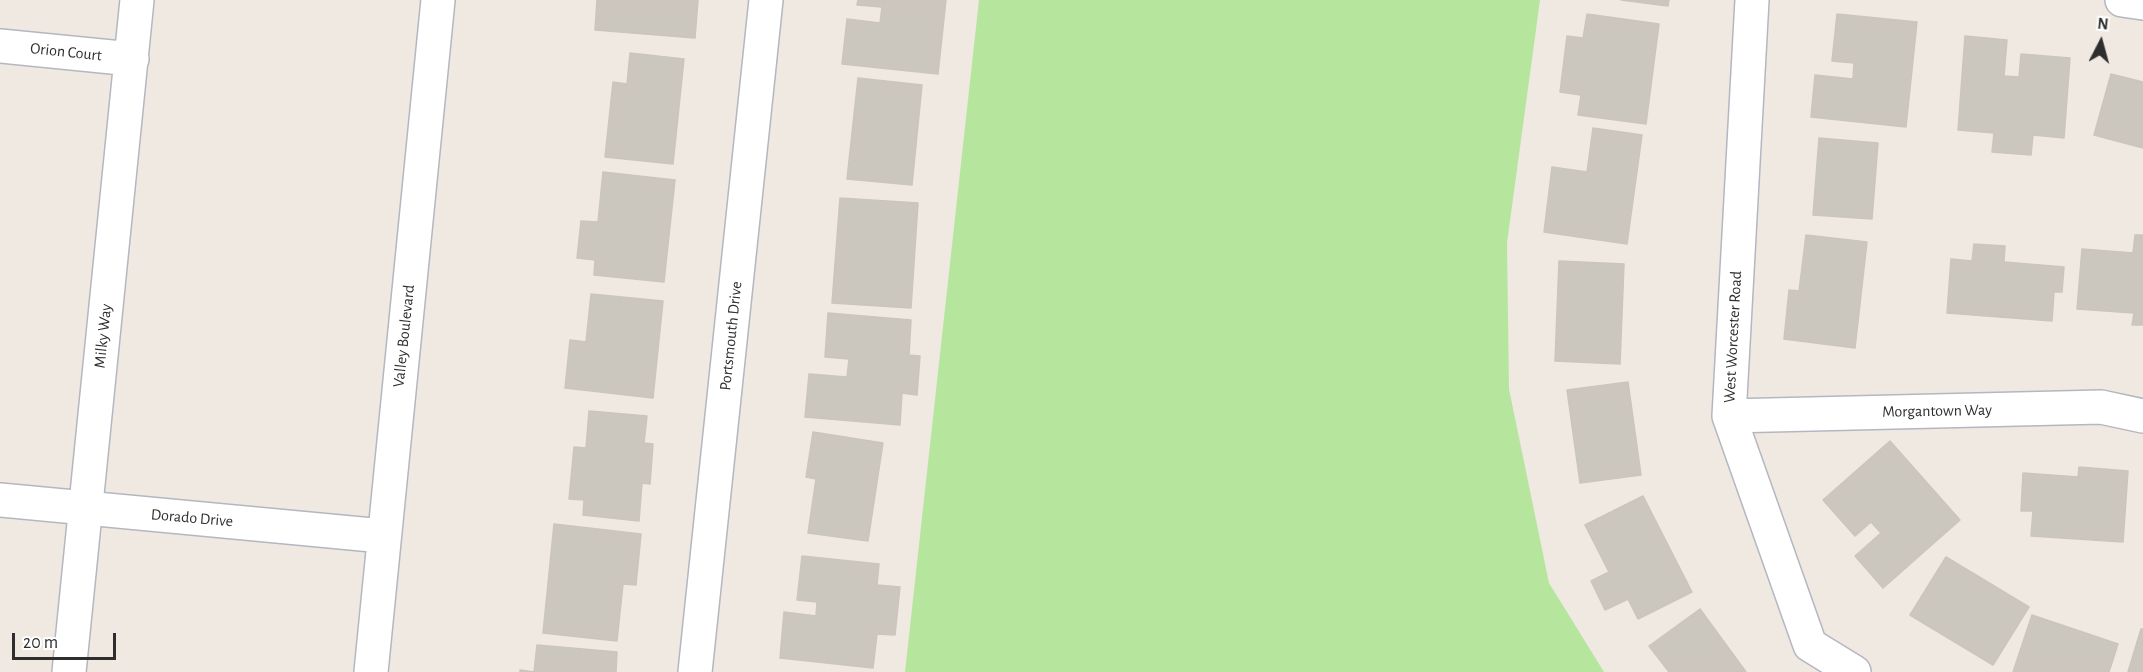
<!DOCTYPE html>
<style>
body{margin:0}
#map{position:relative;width:2143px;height:672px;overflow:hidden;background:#efe9e1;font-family:"Alegreya Sans",sans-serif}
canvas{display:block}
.north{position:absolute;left:2071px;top:12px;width:60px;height:60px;-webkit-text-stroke:4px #fff;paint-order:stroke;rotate:6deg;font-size:16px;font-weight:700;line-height:24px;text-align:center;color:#2e2e2e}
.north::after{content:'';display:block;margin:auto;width:21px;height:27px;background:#2e2e2e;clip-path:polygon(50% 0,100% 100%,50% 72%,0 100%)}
.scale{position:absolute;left:12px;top:633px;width:104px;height:27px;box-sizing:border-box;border:3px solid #2e2e2e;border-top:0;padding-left:8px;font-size:18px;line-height:21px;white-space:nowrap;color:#2e2e2e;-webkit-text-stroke:4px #fff;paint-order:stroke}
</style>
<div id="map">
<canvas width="2143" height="672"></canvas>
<div class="north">N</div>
<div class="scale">20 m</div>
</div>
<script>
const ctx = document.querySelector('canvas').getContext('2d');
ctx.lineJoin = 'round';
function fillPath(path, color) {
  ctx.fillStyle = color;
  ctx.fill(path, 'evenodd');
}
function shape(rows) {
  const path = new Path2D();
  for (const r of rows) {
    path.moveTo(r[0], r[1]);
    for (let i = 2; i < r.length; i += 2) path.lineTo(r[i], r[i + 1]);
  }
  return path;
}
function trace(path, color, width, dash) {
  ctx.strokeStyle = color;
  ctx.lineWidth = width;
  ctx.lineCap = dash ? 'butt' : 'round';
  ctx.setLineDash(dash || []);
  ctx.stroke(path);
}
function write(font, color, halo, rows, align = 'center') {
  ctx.font = font + ' "Alegreya Sans",sans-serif';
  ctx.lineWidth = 4.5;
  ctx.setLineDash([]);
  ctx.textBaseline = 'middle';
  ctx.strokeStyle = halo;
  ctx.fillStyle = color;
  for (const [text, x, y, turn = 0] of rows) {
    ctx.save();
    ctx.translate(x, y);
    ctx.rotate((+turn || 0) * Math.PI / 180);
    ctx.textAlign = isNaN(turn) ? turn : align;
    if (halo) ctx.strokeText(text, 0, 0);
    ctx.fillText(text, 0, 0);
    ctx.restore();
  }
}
fillPath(shape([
 [979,0,1540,0,1507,243,1509,389,1549,583,1604,672,905,672]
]), '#b6e59e');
const building = shape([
 [597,0,698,0,695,38,595,30,597,0],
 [858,0,946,0,938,74,842,64,847,19,880,23,882,7,857,5,858,0],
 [1621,0,1669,0,1668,6,1621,0],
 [1587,14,1659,24,1646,124,1578,115,1581,95,1560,92,1567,36,1583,38,1587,14],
 [1837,14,1917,22,1906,127,1811,117,1815,75,1853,79,1854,63,1832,61,1837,14],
 [1965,36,2007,40,2004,76,2019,77,2021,54,2070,58,2064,138,2033,135,2031,155,1992,152,1994,133,1958,130,1965,36],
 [630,53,684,59,673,164,605,157,613,82,627,84,630,53],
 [2111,74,2143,82,2143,148,2094,135,2111,74],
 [858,78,922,85,912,185,847,179,858,78],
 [1593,128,1642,135,1627,244,1544,232,1552,167,1587,172,1593,128],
 [1819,138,1878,143,1872,219,1813,215,1819,138],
 [603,172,675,180,664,282,594,275,595,260,577,258,581,221,598,222,603,172],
 [840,198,918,203,911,308,832,303,840,198],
 [1806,235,1867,242,1855,348,1784,339,1789,290,1799,291,1806,235],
 [2135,235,2143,235,2143,325,2132,325,2134,313,2077,309,2082,249,2133,253,2135,235],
 [1974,244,2005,246,2004,262,2064,267,2062,292,2054,292,2052,321,1947,313,1951,259,1972,261,1974,244],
 [1559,261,1624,264,1620,364,1555,361,1559,261],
 [591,294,663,301,653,398,565,388,570,340,586,342,591,294],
 [828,313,911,320,909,355,920,356,917,395,902,393,900,425,805,417,809,374,847,377,849,359,825,357,828,313],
 [1628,382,1641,475,1580,483,1567,390,1628,382],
 [589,411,647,416,644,443,653,444,650,484,642,483,639,521,583,515,584,500,569,499,574,447,586,448,589,411],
 [813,432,883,443,868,541,808,533,816,479,806,477,813,432],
 [1890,441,1960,520,1883,588,1855,556,1881,533,1871,522,1855,536,1823,500,1890,441],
 [2079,467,2128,471,2123,542,2031,536,2033,511,2021,511,2023,473,2078,477,2079,467],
 [1643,496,1692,592,1638,619,1628,599,1605,610,1591,581,1609,572,1585,525,1643,496],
 [554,524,641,534,636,585,623,584,617,641,543,633,554,524],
 [802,556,879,564,877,585,900,587,895,635,877,634,873,668,780,658,784,612,816,616,817,602,797,600,802,556],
 [1946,557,2029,607,1993,665,1910,615,1946,557],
 [1700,609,1746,672,1669,672,1649,646,1700,609],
 [2032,615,2118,644,2109,672,2013,672,2032,615],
 [2141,629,2143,629,2143,672,2128,672,2141,629],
 [537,645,617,652,616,672,520,672,520,670,534,672,537,645]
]);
fillPath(building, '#cbc7bf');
trace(building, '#cbc5ba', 1.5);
const minor = shape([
 [1752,0,1729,416,1810,645,1854,672],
 [2122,0,2143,3],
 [0,46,132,59],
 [1729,416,2101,407,2143,416],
 [0,500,383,536],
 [69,672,137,0],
 [371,672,438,0],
 [695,672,766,0]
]);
trace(minor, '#b4b7c1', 36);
trace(minor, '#fff', 33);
write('16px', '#2e2e2e', '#fff', [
 ["Orion Court",66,52,6],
 ["Milky Way",103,336,-84],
 ["Valley Boulevard",404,336,-84],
 ["Portsmouth Drive",731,336,-84],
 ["West Worcester Road",1733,337,-87],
 ["Morgantown Way",1937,411,-1],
 ["Dorado Drive",192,518,5]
]);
</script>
